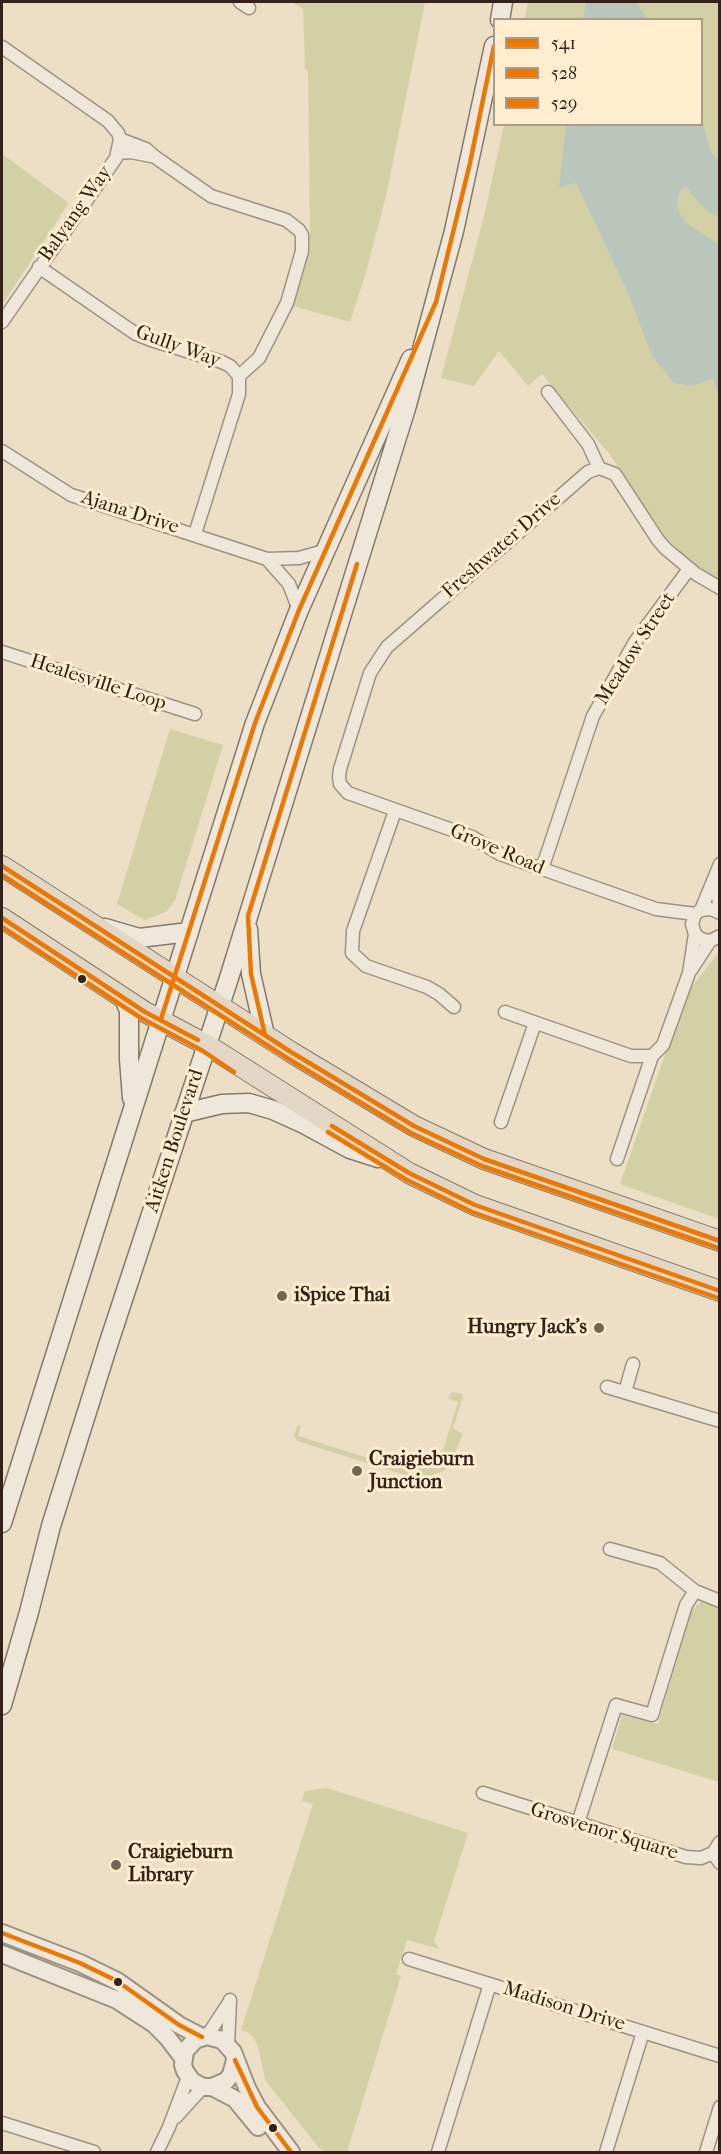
<!DOCTYPE html>
<style>
body{margin:0}
#map{position:relative;width:721px;height:2154px;overflow:hidden;background:#eddfc5;font-family:"IM FELL French Canon",serif}
canvas{display:block}
.frame{position:absolute;inset:0;border:3px solid #33211a;pointer-events:none}
.legend{position:absolute;left:493px;top:18px;width:210px;height:108px;box-sizing:border-box;background:#feedcf;border:2px solid #ad9b87;margin:0;padding:8px 10px;list-style:none;font-size:18px;color:#33211a}
.legend li{display:flex;align-items:center;gap:12px;height:30px}
.legend b{width:30px;border:2px solid #ad9b87}
</style>
<div id="map">
<canvas width="721" height="2154"></canvas>
<div class="frame"></div>
<ul class="legend">
<li><b style="height:8px;background:#eb7803"></b>541</li>
<li><b style="height:8px;background:#eb7803"></b>528</li>
<li><b style="height:8px;background:#eb7803"></b>529</li>
</ul>
</div>
<script>
const ctx = document.querySelector('canvas').getContext('2d');
ctx.lineJoin = 'round';
function fillPath(path, color) {
  ctx.fillStyle = color;
  ctx.fill(path, 'evenodd');
}
function shape(rows) {
  const path = new Path2D();
  for (const r of rows) {
    path.moveTo(r[0], r[1]);
    for (let i = 2; i < r.length; i += 2) path.lineTo(r[i], r[i + 1]);
  }
  return path;
}
function trace(path, color, width, dash) {
  ctx.strokeStyle = color;
  ctx.lineWidth = width;
  ctx.lineCap = dash ? 'butt' : 'round';
  ctx.setLineDash(dash || []);
  ctx.stroke(path);
}
function write(font, color, halo, rows, align = 'center') {
  ctx.font = font + ' "IM FELL French Canon",serif';
  ctx.lineWidth = 6;
  ctx.setLineDash([]);
  ctx.textBaseline = 'middle';
  ctx.strokeStyle = halo;
  ctx.fillStyle = color;
  for (const [text, x, y, turn = 0] of rows) {
    ctx.save();
    ctx.translate(x, y);
    ctx.rotate((+turn || 0) * Math.PI / 180);
    ctx.textAlign = isNaN(turn) ? turn : align;
    if (halo) ctx.strokeText(text, 0, 0);
    ctx.fillText(text, 0, 0);
    ctx.restore();
  }
}
fillPath(shape([
 [292,2,425,2,386,196,365,276,350,322,293,306,310,246,308,71,305,69,303,9],
 [528,2,719,2,719,580,697,567,664,536,610,455,542,374,528,386,499,351,474,386,441,378,484,216,504,125,702,124,702,20,525,19],
 [2,154,69,203,2,305],
 [170,729,223,745,175,900,166,912,144,920,117,904],
 [719,952,719,1219,620,1184,686,994],
 [452,1392,462,1394,463,1397,453,1428,463,1434,450,1465,444,1471,429,1476,418,1477,408,1476,297,1441,294,1436,297,1426,301,1425,298,1436,416,1473,420,1462,438,1467,458,1402,448,1398],
 [702,1601,719,1607,719,1782,612,1749,622,1715,658,1724,692,1610],
 [327,1788,468,1833,434,1941,439,1949,407,1940,396,1974,401,1976,347,2152,325,2152,319,2148,265,2080,259,2050,254,2038,248,2032,241,2030,313,1804,302,1801,305,1791]
]), '#d4d0a6');
fillPath(shape([
 [586,2,636,2,648,19,583,19],
 [702,119,710,151,719,161,719,215,709,212,702,206,686,187,680,190,677,202,679,212,685,222,719,245,719,399,713,378,693,386,674,383,651,354,629,295,576,183,559,187,566,125,702,124]
]), '#bac6bc');
const minor = shape([
 [240,2,249,8],
 [2,47,108,121,118,133,120,139,116,158,2,322],
 [120,139,146,149,155,157,211,196,286,220,299,230,302,235,302,251,287,303,259,358,239,376],
 [118,153,131,152,151,156],
 [39,267,136,334,151,340,222,362,230,366,239,376,239,394,195,534],
 [548,392,588,444,599,468],
 [2,451,71,495,267,559,299,558,324,551],
 [267,559,289,584,299,610],
 [2,652,195,714],
 [395,811,353,931,352,953,366,966,427,987,439,994,454,1007],
 [542,869,593,716,635,642,689,569],
 [715,878,720,910],
 [701,910,720,864],
 [720,913,711,909,701,910,695,914,692,924,695,934,701,939,710,941,720,936],
 [695,914,656,909,500,854,472,837,348,793,340,784,339,777,340,769,370,673,387,647,588,472,599,468,615,474,658,540,666,549,696,574,720,588],
 [691,970,710,941],
 [505,1012,631,1056,652,1056,663,1045,689,973,695,934],
 [501,1122,535,1023],
 [617,1159,652,1056],
 [607,1387,720,1421],
 [625,1392,633,1364],
 [610,1549,660,1563,695,1591,720,1601],
 [483,1793,686,1857,701,1858,713,1853,720,1842],
 [578,1823,616,1705,652,1715,686,1605,695,1591],
 [713,1853,720,1863],
 [409,1959,720,2056],
 [207,2036,230,2001],
 [228,2045,230,2000],
 [176,2117,203,2087],
 [2,2123,94,2152],
 [157,2152,169,2127,188,2077],
 [438,2152,490,1984],
 [606,2152,643,2032],
 [706,2152,720,2107]
]);
const tertiary = shape([
 [2,1933,80,1963,117,1981,179,2025,202,2037],
 [2,1954,117,2000,154,2024,167,2037,183,2058],
 [235,2060,231,2075,226,2081,212,2087,203,2087,192,2081,185,2071,183,2065,185,2051,195,2040,207,2036,222,2040,233,2052,247,2088,257,2107,291,2152],
 [212,2087,235,2099,258,2127]
]);
const secondary = shape([
 [500,20,503,2],
 [105,928,139,938,189,932],
 [248,929,251,974,265,1035],
 [124,998,129,1011,129,1059,132,1098],
 [184,1113,222,1104,249,1103,273,1110,304,1124,350,1149,378,1158],
 [2,1523,255,723,299,610,411,359],
 [2,1705,29,1612,51,1526,108,1345,228,981,407,405,454,231,494,46]
]);
const primary = shape([
 [2,866,291,1052,414,1126,484,1159,720,1241],
 [2,918,145,1012,207,1045,409,1173,475,1205,720,1291]
]);
trace(minor, '#9c9283', 15);
trace(tertiary, '#9c9283', 20);
trace(secondary, '#82796b', 21);
trace(primary, '#82796b', 22);
trace(minor, '#efe8da', 12);
trace(tertiary, '#efe8da', 16);
trace(secondary, '#efe8da', 18);
trace(primary, '#e2d7c5', 20);
trace(shape([
 [2,866,291,1052,414,1126,484,1159,720,1241],
 [2,918,145,1012,198,1040],
 [161,1019,255,723,299,610,436,302,470,163,494,46],
 [265,1035,251,974,248,916,357,564],
 [332,1126,409,1173,475,1205,720,1291]
]), '#eb7803', 4.5);
trace(shape([
 [2,875,287,1058,411,1133,482,1166,718,1248],
 [2,927,141,1018,203,1051,234,1072],
 [328,1132,405,1179,472,1212,718,1298]
]), '#eb7803', 4.5);
trace(shape([
 [2,1933,80,1963,117,1981,179,2025,202,2037],
 [235,2060,257,2107,291,2152]
]), '#eb7803', 4.5);
for (const [x, y, r, color] of [
 [82,979,5,"#33211a"],
 [282,1296,6,"#746456"],
 [599,1328,6,"#746456"],
 [357,1471,6,"#746456"],
 [116,1865,6,"#746456"],
 [118,1982,5,"#33211a"],
 [273,2128,5,"#33211a"]
]) {
  const dot = new Path2D();
  dot.arc(x, y, r, 0, 2 * Math.PI);
  ctx.fillStyle = color;
  ctx.fill(dot);
  trace(dot, '#feedcf', 2);
}
write('20px', '#33211a', '#feedcf', [
 ["Balyang Way",76,214,-55],
 ["Gully Way",178,347,20],
 ["Ajana Drive",130,513,18],
 ["Freshwater Drive",502,546,-41],
 ["Meadow Street",636,649,-57],
 ["Healesville Loop",98,683,18],
 ["Grove Road",497,850,23],
 ["Aitken Boulevard",175,1141,-72],
 ["Grosvenor Square",604,1832,17],
 ["Madison Drive",564,2007,17]
]);
write('bold 20px', '#33211a', '#feedcf', [
 ["iSpice Thai",294,1296],
 ["Hungry Jack's",587,1328,"right"],
 ["Craigieburn",369,1460],
 ["Junction",369,1483],
 ["Craigieburn",128,1853],
 ["Library",128,1876]
], 'left');
</script>
